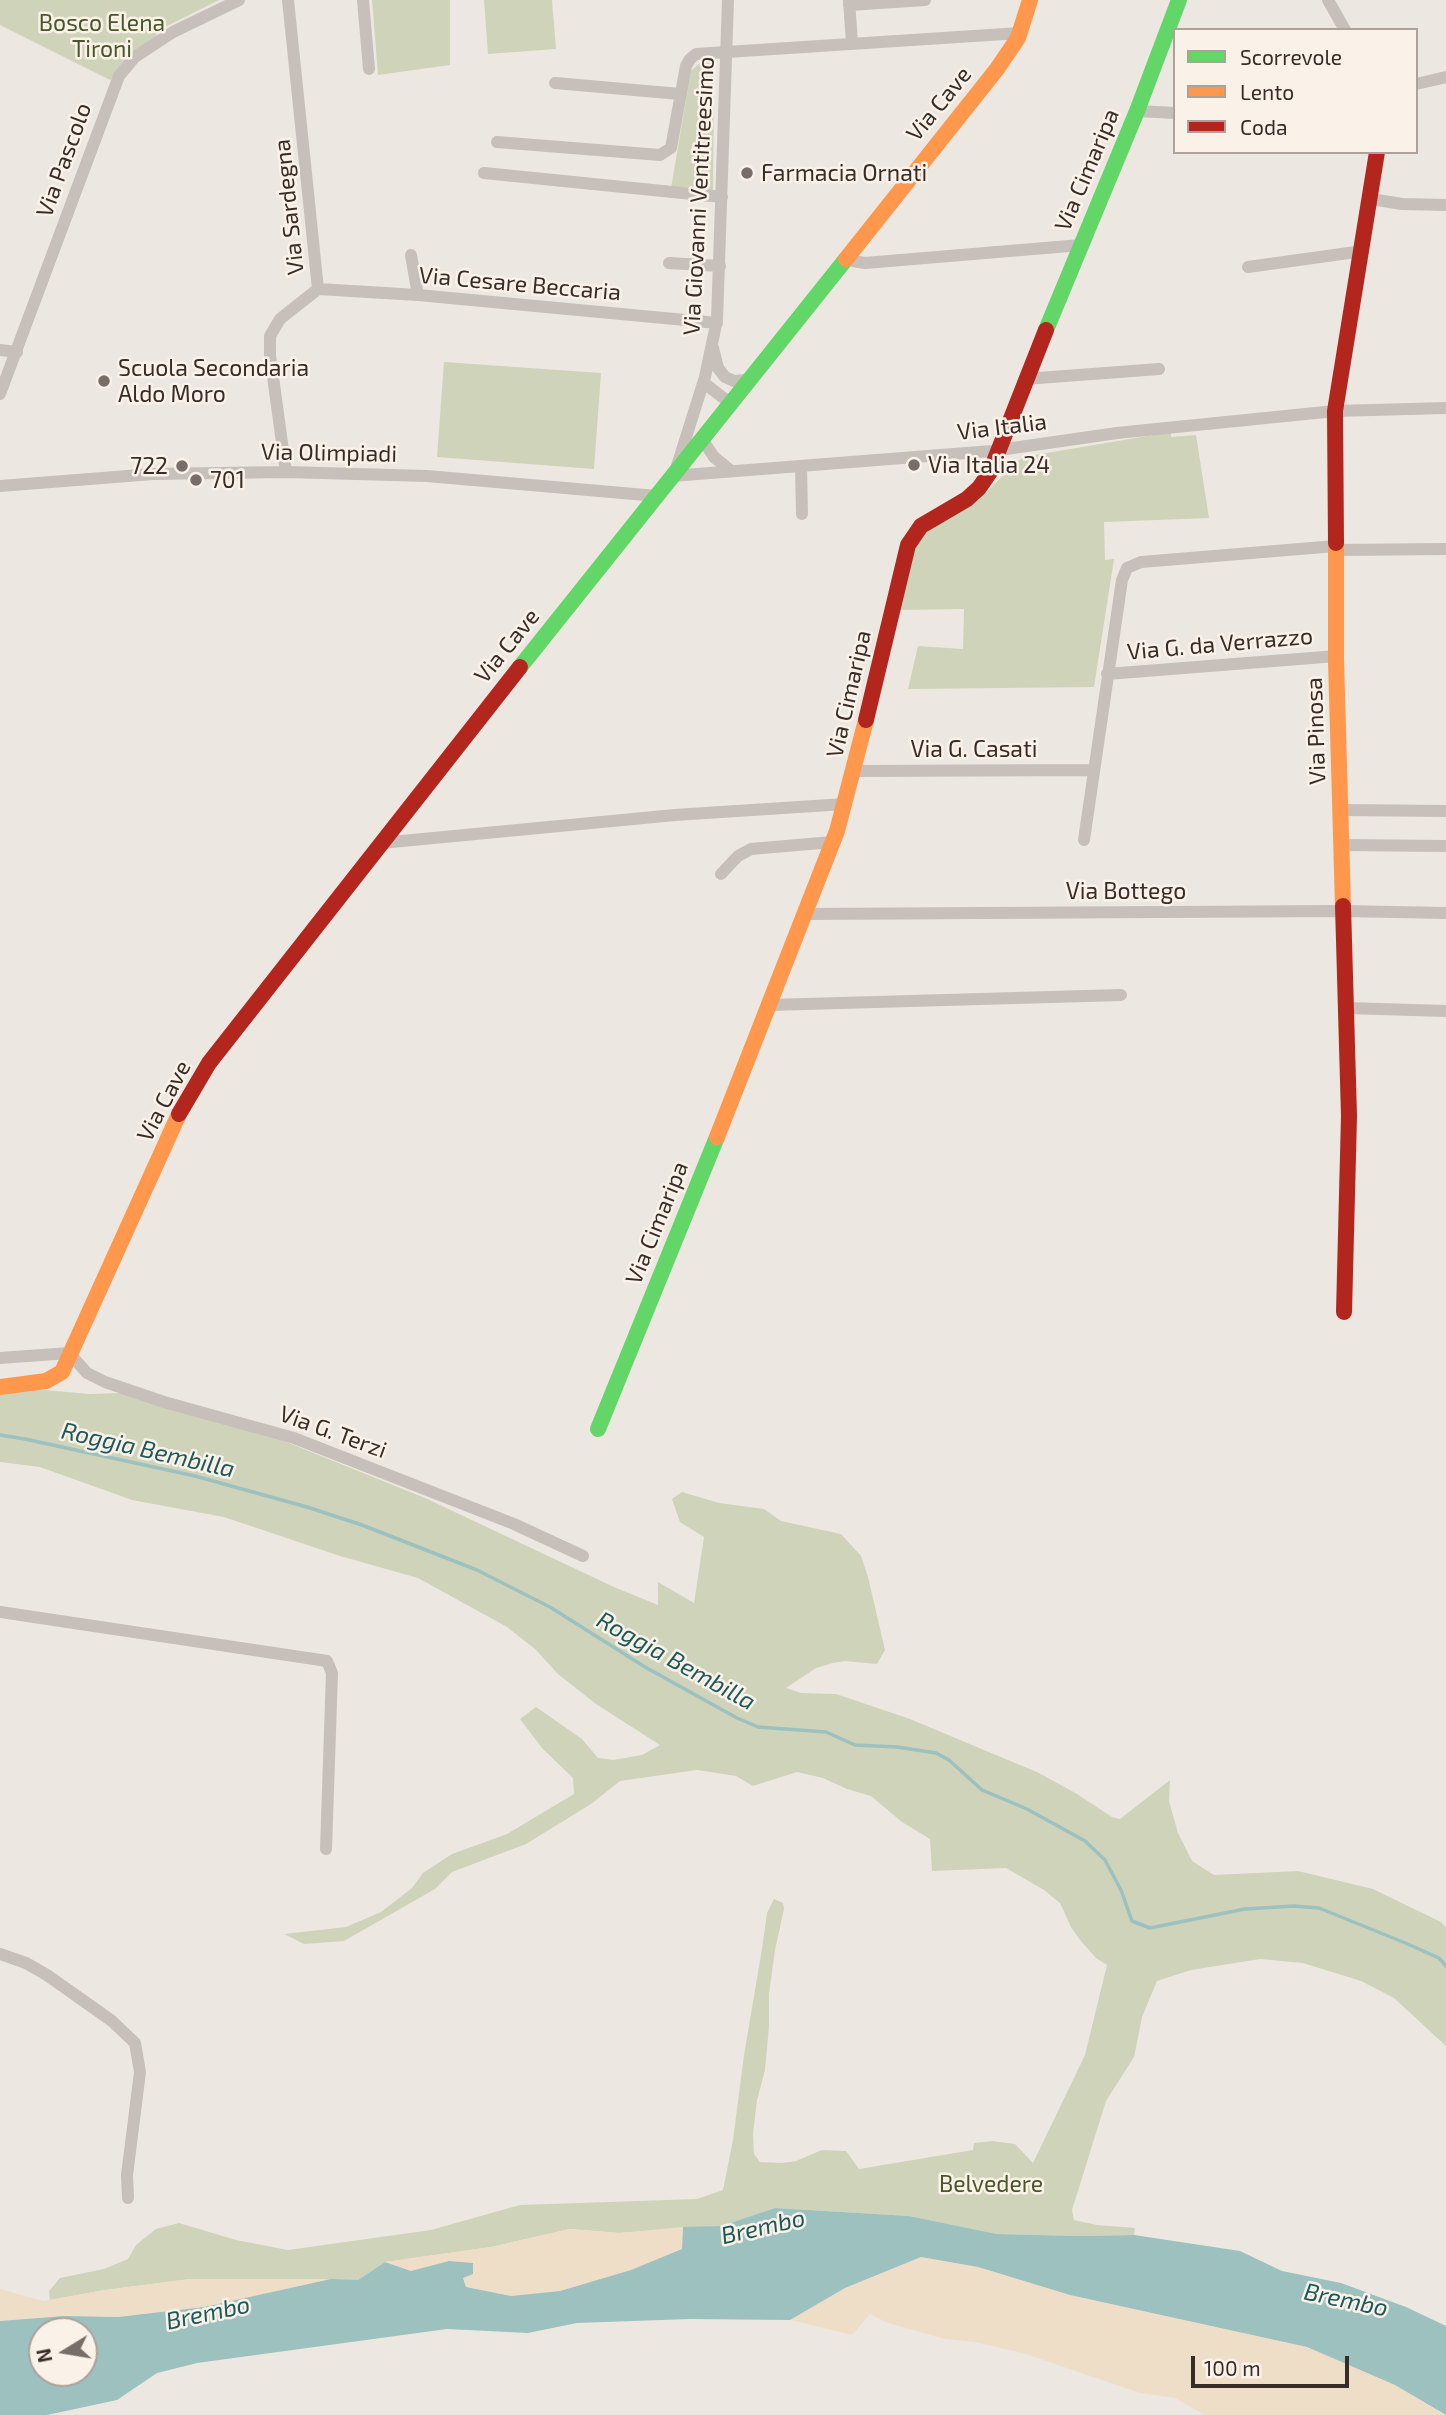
<!DOCTYPE html>
<style>
body{margin:0}
#map{position:relative;width:1446px;height:2415px;overflow:hidden;background:#ede7e1;font-family:"Exo 2",sans-serif}
canvas{display:block}
.legend{position:absolute;left:1173px;top:28px;width:245px;height:126px;box-sizing:border-box;background:#faf1e8;border:2px solid #aca29b;margin:0;padding:9px 12px;list-style:none;font-size:21px;color:#372c28}
.legend li{display:flex;align-items:center;gap:14px;height:35px}
.legend b{width:35px;border:2px solid #aca29b}
.north{position:absolute;left:28px;top:2317px;width:70px;height:70px;box-sizing:border-box;background:#faf1e8;border:2px solid #aca29b;border-radius:50%;rotate:259deg;font-size:19px;font-weight:700;line-height:28px;text-align:center;color:#372c28}
.north::after{content:'';display:block;margin:auto;width:24px;height:32px;background:#776d69;clip-path:polygon(50% 0,100% 100%,50% 72%,0 100%)}
.scale{position:absolute;left:1191px;top:2356px;width:158px;height:32px;box-sizing:border-box;border:4px solid #372c28;border-top:0;padding-left:9px;font-size:21px;line-height:24px;white-space:nowrap;color:#372c28;-webkit-text-stroke:5px #faf1e8;paint-order:stroke}
</style>
<div id="map">
<canvas width="1446" height="2415"></canvas>
<ul class="legend">
<li><b style="height:9px;background:#63d668"></b>Scorrevole</li>
<li><b style="height:9px;background:#ff974d"></b>Lento</li>
<li><b style="height:9px;background:#b3261e"></b>Coda</li>
</ul>
<div class="north">N</div>
<div class="scale">100 m</div>
</div>
<script>
const ctx = document.querySelector('canvas').getContext('2d');
ctx.lineJoin = 'round';
function fillPath(path, color) {
  ctx.fillStyle = color;
  ctx.fill(path, 'evenodd');
}
function shape(rows) {
  const path = new Path2D();
  for (const r of rows) {
    path.moveTo(r[0], r[1]);
    for (let i = 2; i < r.length; i += 2) path.lineTo(r[i], r[i + 1]);
  }
  return path;
}
function trace(path, color, width, dash) {
  ctx.strokeStyle = color;
  ctx.lineWidth = width;
  ctx.lineCap = dash ? 'butt' : 'round';
  ctx.setLineDash(dash || []);
  ctx.stroke(path);
}
function write(font, color, halo, rows, align = 'center') {
  ctx.font = font + ' "Exo 2",sans-serif';
  ctx.lineWidth = 5;
  ctx.setLineDash([]);
  ctx.textBaseline = 'middle';
  ctx.strokeStyle = halo;
  ctx.fillStyle = color;
  for (const [text, x, y, turn = 0] of rows) {
    ctx.save();
    ctx.translate(x, y);
    ctx.rotate((+turn || 0) * Math.PI / 180);
    ctx.textAlign = isNaN(turn) ? turn : align;
    if (halo) ctx.strokeText(text, 0, 0);
    ctx.fillText(text, 0, 0);
    ctx.restore();
  }
}
fillPath(shape([
 [0,0,219,0,165,27,110,80,0,25],
 [372,0,450,0,450,65,378,75],
 [484,0,552,0,556,49,488,54],
 [716,58,714,73,713,191,671,188,691,71,702,61],
 [444,362,601,373,594,469,437,457],
 [1171,432,1171,437,1196,435,1209,518,1104,522,1105,560,1114,559,1094,687,908,689,918,646,963,649,964,609,896,610,914,540,980,499,1012,466,1023,457],
 [33,1389,90,1394,120,1393,289,1443,425,1498,614,1587,658,1605,658,1582,694,1603,704,1537,680,1522,672,1499,682,1492,719,1503,764,1509,781,1521,841,1534,861,1556,868,1577,885,1650,877,1664,845,1661,833,1663,816,1668,786,1688,801,1693,836,1694,910,1719,1039,1773,1077,1794,1112,1817,1120,1819,1170,1780,1169,1801,1178,1833,1192,1861,1214,1875,1298,1871,1373,1889,1441,1922,1446,1927,1446,2046,1394,1998,1361,1981,1303,1963,1260,1959,1191,1970,1157,1981,1142,2017,1134,2057,1106,2101,1072,2210,1074,2220,1097,2225,1135,2228,1134,2235,1081,2236,997,2234,909,2216,775,2208,721,2226,619,2233,570,2229,491,2247,385,2262,358,2280,190,2279,105,2290,50,2300,49,2291,60,2278,104,2269,128,2259,136,2245,156,2229,179,2223,236,2240,288,2250,431,2230,520,2205,697,2199,723,2190,733,2140,744,2055,762,1949,767,1913,774,1899,783,1903,784,1909,775,1950,769,1994,769,2026,765,2070,757,2100,753,2134,754,2154,760,2162,782,2163,796,2161,822,2150,846,2151,859,2169,973,2150,974,2143,992,2141,1015,2144,1033,2163,1085,2055,1107,1965,1096,1958,1080,1940,1071,1927,1060,1903,1044,1890,1006,1868,932,1871,930,1839,902,1822,871,1796,847,1789,823,1778,797,1772,753,1786,736,1776,697,1770,620,1781,591,1804,526,1844,452,1872,435,1889,344,1941,304,1944,284,1934,346,1927,381,1912,412,1888,423,1873,452,1854,507,1834,574,1794,573,1778,542,1748,520,1719,536,1707,582,1739,598,1758,613,1760,642,1755,660,1745,596,1704,558,1674,535,1649,507,1627,418,1578,340,1556,224,1517,132,1500,40,1467,0,1462,0,1390]
]), '#cfd3ba');
fillPath(shape([
 [683,2227,682,2249,631,2270,560,2291,511,2296,466,2287,463,2278,473,2274,472,2263,449,2261,411,2271,385,2262,491,2247,570,2229,619,2233],
 [921,2257,978,2267,1070,2295,1307,2347,1395,2385,1444,2415,1205,2415,1175,2398,1140,2393,1023,2353,975,2342,945,2339,888,2323,870,2314,852,2335,790,2320,845,2288],
 [190,2279,331,2279,204,2307,118,2317,64,2316,0,2321,0,2289,43,2301,105,2290]
]), '#eedec7');
fillPath(shape([
 [775,2208,909,2216,997,2234,1081,2236,1134,2235,1240,2251,1282,2271,1341,2283,1406,2307,1446,2326,1446,2415,1395,2385,1307,2347,1070,2295,978,2267,921,2257,845,2288,790,2320,689,2319,577,2323,528,2333,447,2329,197,2363,157,2373,117,2400,47,2415,0,2415,0,2321,64,2316,118,2317,204,2307,331,2279,358,2280,385,2262,411,2271,449,2261,473,2263,473,2274,463,2278,466,2287,511,2296,560,2291,631,2270,682,2249,683,2227,721,2226],
 [84,2331,84,2373,42,2373,42,2331]
]), '#9cc1bf');
trace(shape([
 [0,1435,25,1439,195,1476,307,1507,362,1525,477,1570,550,1607,645,1667,737,1718,758,1727,826,1732,855,1745,897,1747,936,1753,949,1760,982,1790,1027,1809,1085,1841,1105,1860,1121,1890,1132,1921,1150,1928,1245,1909,1294,1906,1319,1908,1403,1942,1439,1958,1446,1966]
]), '#9cc1bf', 3.5);
trace(shape([
 [363,0,369,69],
 [849,0,852,43],
 [1328,0,1345,30],
 [849,5,925,0],
 [555,83,680,94],
 [1416,84,1446,77],
 [1137,111,1175,113],
 [497,142,660,155,671,148,686,66,690,59,696,54,1020,33],
 [484,173,722,197],
 [1371,199,1402,204,1446,205],
 [411,255,418,295],
 [847,255,853,261,865,263,1081,245],
 [669,263,720,266],
 [1248,267,1363,251],
 [318,289,418,295,717,323],
 [713,348,718,368,725,377,734,381,747,380],
 [0,350,17,352],
 [1025,379,1159,369],
 [704,383,730,403],
 [0,394,119,76,135,57,173,32,239,0],
 [702,439,714,457,731,471],
 [801,466,802,514],
 [676,469,705,377,717,320,728,0],
 [286,472,270,355,270,336,280,319,318,289,288,0],
 [672,476,992,451,1117,433,1335,411,1446,408],
 [0,486,153,474,286,472,427,476,657,496],
 [1336,550,1446,549],
 [1107,674,1337,656],
 [854,771,1094,770],
 [1341,810,1446,811],
 [1084,840,1122,580,1127,568,1141,562,1336,546],
 [381,843,675,815,845,804],
 [1342,845,1446,846],
 [721,874,738,856,751,849,833,842],
 [806,914,1343,911,1446,913],
 [770,1005,1121,995],
 [1346,1008,1446,1011],
 [0,1358,69,1353,87,1373,105,1382,164,1402,294,1438,514,1524,583,1556],
 [0,1612,327,1661,332,1673,326,1849],
 [0,1954,26,1963,47,1975,112,2021,135,2043,140,2072,127,2175,128,2198]
]), '#c6bfba', 12);
trace(shape([
 [1046,330,1137,111,1179,0],
 [520,667,846,259],
 [598,1429,717,1137]
]), '#63d668', 16);
trace(shape([
 [846,259,997,69,1018,38,1030,0],
 [1336,543,1336,660,1343,906],
 [717,1137,837,831,866,720],
 [0,1387,46,1381,62,1372,179,1114]
]), '#ff974d', 16);
trace(shape([
 [1336,543,1335,411,1377,152],
 [866,720,908,545,921,526,967,499,979,488,990,472,1046,330],
 [1343,906,1349,1116,1344,1312],
 [179,1114,209,1063,520,667]
]), '#b3261e', 16);
for (const [x, y, r, color] of [
 [747,173,7,"#776d69"],
 [104,381,7,"#776d69"],
 [914,465,7,"#776d69"],
 [182,466,7,"#776d69"],
 [196,480,7,"#776d69"]
]) {
  const dot = new Path2D();
  dot.arc(x, y, r, 0, 2 * Math.PI);
  ctx.fillStyle = color;
  ctx.fill(dot);
  trace(dot, '#faf1e8', 2.5);
}
write('23px', '#48572a', '#faf1e8', [
 ["Bosco Elena",102,23],
 ["Tironi",102,49],
 ["Belvedere",991,2184]
]);
write('23px', '#372c28', '#faf1e8', [
 ["Via Cave",939,104,-51],
 ["Via Pascolo",64,160,-70],
 ["Via Cimaripa",1087,170,-67],
 ["Via Giovanni Ventitreesimo",699,196,-87],
 ["Via Sardegna",289,207,-96],
 ["Via Cesare Beccaria",520,284,5],
 ["Via Italia",1002,427,-7],
 ["Via Olimpiadi",329,453,1],
 ["Via G. da Verrazzo",1220,644,-5],
 ["Via Cave",507,646,-51],
 ["Via Cimaripa",849,694,-77],
 ["Via Pinosa",1316,731,-92],
 ["Via G. Casati",974,749],
 ["Via Bottego",1126,891],
 ["Via Cave",164,1101,-62],
 ["Via Cimaripa",657,1223,-68],
 ["Via G. Terzi",333,1432,20]
]);
write('23px', '#372c28', '#faf1e8', [
 ["Farmacia Ornati",761,173],
 ["Scuola Secondaria",118,368],
 ["Aldo Moro",118,394],
 ["Via Italia 24",928,465],
 ["722",168,466,"right"],
 ["701",210,480]
], 'left');
write('italic 24px', '#1c595a', '#faf1e8', [
 ["Roggia Bembilla",148,1450,13],
 ["Roggia Bembilla",676,1661,29],
 ["Brembo",763,2227,-13],
 ["Brembo",1346,2300,12],
 ["Brembo",208,2313,-12]
]);
</script>
